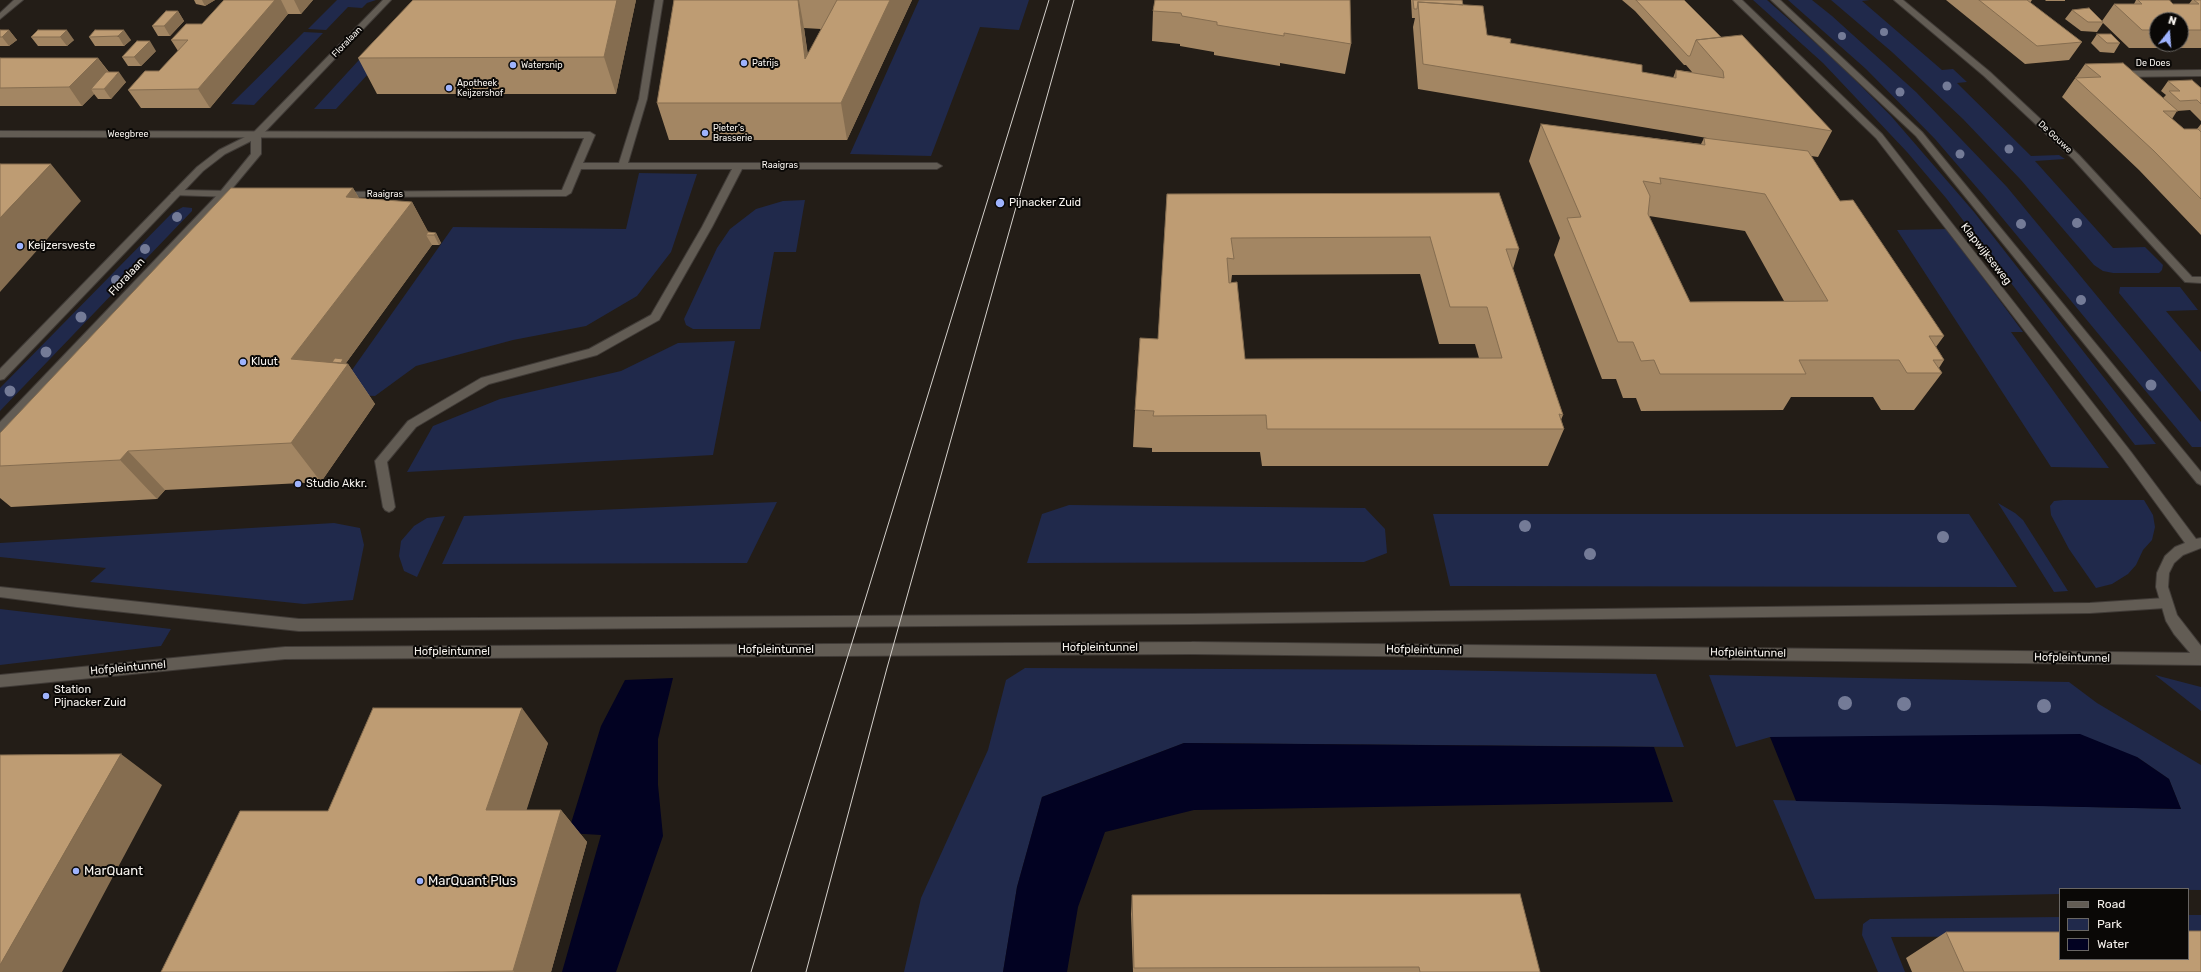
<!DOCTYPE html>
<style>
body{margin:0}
#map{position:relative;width:2201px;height:972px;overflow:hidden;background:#231d17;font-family:Rubik,sans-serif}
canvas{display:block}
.legend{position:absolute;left:2059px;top:888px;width:130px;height:72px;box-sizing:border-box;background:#0a0806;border:1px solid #696663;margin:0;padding:5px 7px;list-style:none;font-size:12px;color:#f7f3ee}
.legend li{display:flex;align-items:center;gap:8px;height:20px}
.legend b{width:20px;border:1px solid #696663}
.north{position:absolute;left:2149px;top:12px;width:40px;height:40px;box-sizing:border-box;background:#0a0806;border:1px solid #696663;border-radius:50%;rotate:17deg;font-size:11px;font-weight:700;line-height:16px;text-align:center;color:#f7f3ee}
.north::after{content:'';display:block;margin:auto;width:14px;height:18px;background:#9eb3fd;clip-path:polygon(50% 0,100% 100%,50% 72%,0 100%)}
</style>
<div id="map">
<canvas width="2201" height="972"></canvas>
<ul class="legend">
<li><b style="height:5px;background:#625c54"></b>Road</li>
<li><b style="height:11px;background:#20294b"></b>Park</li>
<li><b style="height:11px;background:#020222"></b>Water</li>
</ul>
<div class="north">N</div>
</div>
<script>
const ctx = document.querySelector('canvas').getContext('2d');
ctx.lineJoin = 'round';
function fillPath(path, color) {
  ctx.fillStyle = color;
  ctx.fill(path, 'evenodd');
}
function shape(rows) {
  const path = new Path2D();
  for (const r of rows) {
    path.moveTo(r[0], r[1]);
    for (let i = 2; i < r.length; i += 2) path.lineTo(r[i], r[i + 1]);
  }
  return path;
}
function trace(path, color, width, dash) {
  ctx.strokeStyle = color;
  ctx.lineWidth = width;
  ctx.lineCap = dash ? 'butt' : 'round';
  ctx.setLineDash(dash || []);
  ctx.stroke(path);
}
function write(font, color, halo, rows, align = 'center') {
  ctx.font = font + ' Rubik,sans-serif';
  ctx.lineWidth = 4;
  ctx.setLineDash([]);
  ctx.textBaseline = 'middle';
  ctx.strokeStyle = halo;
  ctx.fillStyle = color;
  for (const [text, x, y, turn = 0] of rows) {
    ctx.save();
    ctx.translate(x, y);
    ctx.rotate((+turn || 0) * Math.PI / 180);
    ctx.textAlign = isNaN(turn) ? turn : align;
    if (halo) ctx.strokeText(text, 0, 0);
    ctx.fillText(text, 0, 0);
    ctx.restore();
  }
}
fillPath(shape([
 [337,0,376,0,367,3,362,8,348,7,326,30,308,29],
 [919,0,1029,0,1019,30,980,27,931,156,850,154],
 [1753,0,1767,0,1837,62,1891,116,1974,212,2156,444,2135,445,1946,198,1907,152,1823,63],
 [1788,0,1812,0,1832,16,1916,92,2007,187,2201,422,2201,447,2192,447,1985,197,1935,139,1866,69],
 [1831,0,1870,0,1862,1,1942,70,1953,69,1967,82,1957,83,2031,156,2059,155,2065,159,2035,161,2113,248,2145,247,2163,265,2162,270,2159,273,2113,273,2103,271,2094,265,2021,180,1963,119,1892,52],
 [304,32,323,33,254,105,231,104],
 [380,37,401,38,336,109,314,109],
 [639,173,697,174,671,252,637,296,586,326,513,340,416,366,375,396,335,394,453,227,626,229],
 [805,200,796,252,774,252,760,329,693,329,686,325,684,319,717,248,730,229,756,209,783,201],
 [183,207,192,208,192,211,0,411,0,388,172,213],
 [1947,229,2023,332,2011,332,2109,468,2051,467,1897,230],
 [2120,287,2180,287,2198,310,2166,311,2201,352,2201,392,2119,293],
 [735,341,713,455,407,472,433,426,500,399,621,371,678,343],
 [2063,500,2144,500,2153,515,2155,527,2152,540,2143,550,2136,565,2128,574,2112,584,2096,588,2069,549,2051,515,2050,506,2054,501],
 [777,502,747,563,442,564,464,516],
 [1998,503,2015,513,2023,520,2068,591,2054,592],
 [1069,505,1365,508,1385,529,1387,553,1364,562,1027,563,1042,514],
 [1433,514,1969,514,2017,587,1450,586],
 [445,516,417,577,404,571,399,556,401,541,414,526,427,518],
 [334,523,360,528,364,545,353,600,304,604,90,582,106,568,0,557,0,543],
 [0,609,171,629,161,646,0,665],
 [1025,668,1440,670,1656,674,1684,747,1184,743,1042,797,1017,887,1003,972,904,972,921,898,988,750,1006,680],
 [1709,675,2069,682,2097,703,2201,765,2201,890,2060,889,2060,894,1815,899,1773,800,2181,809,2169,779,2137,757,1770,737,1736,747],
 [2155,675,2201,687,2201,711],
 [2188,915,2201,915,2201,936,2188,936],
 [2060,917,2060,936,1891,937,1905,972,1878,972,1862,935,1863,924,1870,919]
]), '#20294b');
fillPath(shape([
 [673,678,658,739,658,785,663,836,616,972,562,972,601,835,568,833,601,726,625,680],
 [2080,734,2137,757,2169,779,2181,809,1796,801,1770,737],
 [1184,743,1654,747,1673,802,1194,810,1105,832,1078,907,1067,972,1003,972,1017,887,1042,797]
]), '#020222');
const minor = shape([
 [14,0,23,0,0,19,0,13,14,0],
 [655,0,663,0,647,99,628,163,937,163,942,166,937,169,742,169,712,227,659,320,597,355,489,384,416,427,387,462,395,507,393,510,389,512,385,510,383,507,375,461,408,421,481,378,589,349,651,315,702,227,732,169,581,169,571,193,566,196,340,197,335,194,337,192,562,190,584,138,0,137,0,131,590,132,595,135,583,163,619,163,639,99,655,0],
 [1894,0,1903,0,1990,72,2079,155,2192,277,2201,277,2201,283,2185,282,2073,159,1984,76,1894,0],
 [2201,70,2201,76,2118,77,2114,74,2118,71,2201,70],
 [176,190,233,191,238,194,233,197,173,195,171,193,176,190]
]);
const tertiary = shape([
 [383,0,391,0,261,136,261,154,226,196,4,432,0,433,0,422,220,192,251,154,251,141,225,154,203,171,4,379,0,380,0,369,197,167,219,150,253,133,383,0],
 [0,587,299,619,1191,614,2090,603,2165,598,2170,599,2171,603,2170,607,2165,608,2090,613,1191,624,299,631,77,607,0,597,0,587],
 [1192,642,2201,653,2201,665,1192,654,285,659,0,687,0,675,285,647,1192,642]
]);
const secondary = shape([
 [1733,0,1742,0,1882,134,2131,452,2196,539,2201,538,2201,548,2183,555,2174,563,2169,573,2168,587,2177,615,2201,646,2201,662,2196,660,2174,634,2166,621,2156,587,2157,573,2165,556,2175,547,2185,543,2123,458,1876,138,1733,0],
 [1771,0,1780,0,1922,132,2201,472,2201,485,2197,483,1916,136,1771,0]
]);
trace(minor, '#403b37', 2);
trace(tertiary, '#403b37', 2);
trace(secondary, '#403b37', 2);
fillPath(minor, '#625c54');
fillPath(tertiary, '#625c54');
fillPath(secondary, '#625c54');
trace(shape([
 [751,972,1049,0],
 [806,972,887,668,1074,0]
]), '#d4d0cb', 1);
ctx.fillStyle = '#747b97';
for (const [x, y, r] of [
 [1884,32,4],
 [1842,36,4],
 [1947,86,4.5],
 [1900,92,4.5],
 [2009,149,4.5],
 [1960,154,4.5],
 [177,217,5],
 [2077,223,5],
 [2021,224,5],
 [145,249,5],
 [116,280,5],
 [2081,300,5],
 [81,317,5.5],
 [46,352,5.5],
 [2151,385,5.5],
 [10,391,5.5],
 [1525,526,6],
 [1943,537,6],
 [1590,554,6],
 [1845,703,7],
 [1904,704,7],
 [2044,706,7]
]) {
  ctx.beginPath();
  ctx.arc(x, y, r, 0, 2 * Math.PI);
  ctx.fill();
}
fillPath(shape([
 [194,0,215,0,205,6,196,4],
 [224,0,313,0,301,14,288,14,210,108,141,108,128,90,159,71,178,51,171,40,202,24],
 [636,0,616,94,377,94,358,58],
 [674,0,912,0,847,140,669,140,657,103],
 [804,28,821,29,808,55],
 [1155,0,1351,44,1345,74,1280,63,1280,66,1214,55,1214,52,1180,46,1180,44,1152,41,1153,11],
 [1411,0,1462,0,1463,5,1487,35,1510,43,1642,72,1673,78,1676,70,1692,72,1686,65,1684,65,1635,11,1622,0,1684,0,1721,37,1832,131,1818,157,1811,156,1840,201,1944,336,1936,347,1944,360,1939,368,1942,373,1914,410,1881,410,1873,397,1791,397,1783,410,1641,411,1636,398,1623,398,1616,379,1602,379,1554,255,1560,238,1529,161,1541,124,1701,144,1704,138,1707,138,1418,89,1413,27,1415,18,1412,18],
 [1649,216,1745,231,1784,301,1690,302],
 [1946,0,2032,0,2030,3,2082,42,2069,60,2025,64],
 [2045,0,2065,0,2065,1,2046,1],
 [2136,0,2178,0,2170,0,2173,4,2189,4,2192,0,2201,0,2201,48,2129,48,2103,23,2097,32,2081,31,2065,19,2072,10,2102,21,2114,4,2134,4],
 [2157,20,2181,20,2181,44,2157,44],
 [178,11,184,21,170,36,158,36,152,26],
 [0,30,9,30,17,40,9,46,0,46],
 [38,30,74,40,67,46,38,46,31,37],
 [95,30,131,40,124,46,95,46,89,37],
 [2097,34,2120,43,2114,53,2100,52,2091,43],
 [156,51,141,66,128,66,122,57],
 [0,58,98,58,109,72,126,82,111,99,98,99,94,94,82,106,0,106],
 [2085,64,2163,98,2166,95,2161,91,2168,81,2201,88,2201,121,2190,110,2177,111,2172,119,2184,129,2197,129,2201,124,2201,235,2139,170,2062,97],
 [353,188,359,198,412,202,428,232,436,233,441,243,439,245,432,245,346,363,346,364,348,364,375,404,321,482,165,490,157,499,11,507,0,498,0,433],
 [1167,194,1519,249,1513,269,1563,415,1561,420,1564,429,1548,466,1262,466,1260,452,1152,452,1152,448,1133,447,1135,410,1158,339],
 [1420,274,1439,344,1475,344,1479,358,1245,359,1231,283,1232,275],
 [548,743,526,810,561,810,587,842,551,972,161,972,328,811],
 [1132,895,1540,972,1133,972,1131,914],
 [1946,932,2201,972,1912,972,1906,958]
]), '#a38663');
fillPath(shape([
 [202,0,215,0,205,6],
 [275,0,281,0,288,14,210,108,198,89],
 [294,0,313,0,301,14],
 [617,0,636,0,616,94,604,57],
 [798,0,799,0,804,28,813,95,805,59],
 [890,0,912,0,847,140,841,103],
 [178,11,184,21,170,36,164,26],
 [9,30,17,40,9,46,2,37],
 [67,30,74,40,67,46,60,37],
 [124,30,131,40,124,46,118,36],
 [150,41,156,51,141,66,134,57],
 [98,58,111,76,91,89,94,94,82,106,69,87],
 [119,72,126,82,111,99,104,89],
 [51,164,81,201,0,292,0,218],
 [353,188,376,228,346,197],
 [412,202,430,235,426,235,432,245,346,363,347,365,348,364,375,404,321,482,291,443,291,359],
 [436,233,441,243,439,245,434,235],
 [128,451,165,490,157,499,120,460],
 [522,708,548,743,516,843,486,810],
 [121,754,162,785,62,972,0,972,0,965],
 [561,810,587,842,551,972,514,972,513,971]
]), '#856d50');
const building = shape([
 [224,0,275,0,198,89,128,90,145,71,159,71,188,40,171,40,186,24,202,24,224,0],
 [413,0,617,0,604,57,358,58,413,0],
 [674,0,798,0,805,59,837,0,890,0,841,103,657,103,674,0],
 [1155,0,1350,0,1351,44,1284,33,1284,36,1217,25,1217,22,1182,16,1181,13,1153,11,1155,0],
 [1413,0,1462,0,1463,5,1418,2,1417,9,1414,9,1413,0],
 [1636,0,1684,0,1721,37,1696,40,1690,56,1688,56,1636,0],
 [1979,0,2027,0,2082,42,2037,46,1979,0],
 [2138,0,2169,0,2173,4,2199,4,2194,0,2201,0,2201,30,2181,30,2181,20,2157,20,2157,30,2142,30,2114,4,2142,4,2138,0],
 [1418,2,1483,6,1487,35,1511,39,1510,43,1642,65,1642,72,1676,78,1676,70,1724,78,1723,71,1696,40,1742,35,1832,131,1423,64,1418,2],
 [2089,8,2103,22,2088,22,2072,10,2089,8],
 [166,11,178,11,164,26,152,26,166,11],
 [0,30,9,30,2,37,0,37,0,30],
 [38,30,67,30,60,37,31,37,38,30],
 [95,30,124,30,118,36,89,37,95,30],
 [2097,34,2111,34,2120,43,2107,43,2097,34],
 [137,41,150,41,134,57,122,57,137,41],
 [0,58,98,58,69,87,0,88,0,58],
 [2123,63,2178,111,2163,111,2184,129,2198,129,2201,132,2201,199,2154,151,2075,78,2101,77,2085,64,2123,63],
 [106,72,119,72,104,89,91,89,106,72],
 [2192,80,2201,88,2201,104,2197,100,2180,101,2169,91,2180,91,2168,81,2192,80],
 [1541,124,1705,145,1704,138,1808,151,1840,201,1853,200,1944,336,1929,336,1944,360,1933,360,1942,373,1907,373,1899,360,1799,360,1806,374,1660,374,1654,360,1641,361,1633,342,1618,342,1567,218,1581,217,1541,124],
 [1660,178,1765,194,1828,301,1690,302,1648,214,1650,196,1643,181,1661,184,1660,178],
 [0,164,51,164,0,218,0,164],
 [231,188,353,188,346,197,412,202,291,359,348,364,291,443,128,451,120,460,0,466,0,433,231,188],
 [1499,193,1519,249,1506,249,1563,415,1559,414,1564,429,1267,429,1266,415,1153,416,1154,411,1135,410,1140,338,1158,339,1167,194,1499,193],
 [1430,237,1450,307,1487,307,1502,358,1245,359,1237,282,1229,283,1227,258,1234,259,1231,238,1430,237],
 [428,232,436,233,434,235,426,235,428,232],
 [335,358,343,359,341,363,332,362,335,358],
 [373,708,522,708,486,810,561,810,513,971,442,972,161,972,240,811,328,811,373,708],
 [121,754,0,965,0,755,121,754],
 [1520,894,1540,972,1420,972,1419,967,1134,968,1132,895,1520,894],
 [2188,931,2201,931,2201,972,1964,972,1946,932,2060,932,2060,959,2188,959,2188,931]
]);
fillPath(building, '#be9c73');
trace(building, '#856d50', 1);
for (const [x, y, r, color] of [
 [744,63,4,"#9eb3fd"],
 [513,65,4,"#9eb3fd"],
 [449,88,4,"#9eb3fd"],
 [705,133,4,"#9eb3fd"],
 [1000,203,5,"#9eb3fd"],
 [20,246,4,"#9eb3fd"],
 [243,362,4,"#9eb3fd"],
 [298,484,4,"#9eb3fd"],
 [46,696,4,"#9eb3fd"],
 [76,871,4,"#9eb3fd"],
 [420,881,4,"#9eb3fd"]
]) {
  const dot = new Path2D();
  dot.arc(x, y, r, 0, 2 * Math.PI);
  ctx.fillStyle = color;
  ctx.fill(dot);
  trace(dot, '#0a0806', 1.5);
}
write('9px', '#f7f3ee', '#0a0806', [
 ["Floralaan",347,42,-46],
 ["De Does",2153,63],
 ["Weegbree",128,134],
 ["De Gouwe",2055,137,43],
 ["Raaigras",780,165],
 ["Raaigras",385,194]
]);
write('9px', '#f7f3ee', '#0a0806', [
 ["Patrijs",752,63],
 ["Watersnip",521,65],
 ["Apotheek",457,83],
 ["Keijzershof",457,93],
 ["Pieter's",713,128],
 ["Brasserie",713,138]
], 'left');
write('11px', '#f7f3ee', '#0a0806', [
 ["Pijnacker Zuid",1009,203],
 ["Keijzersveste",28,246],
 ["Kluut",251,362],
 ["Studio Akkr.",306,484],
 ["Station",54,690],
 ["Pijnacker Zuid",54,703]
], 'left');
write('11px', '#f7f3ee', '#0a0806', [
 ["Klapwijkseweg",1986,254,52],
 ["Floralaan",127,277,-47],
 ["Hofpleintunnel",1100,648],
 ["Hofpleintunnel",776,650],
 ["Hofpleintunnel",1424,650,1],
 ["Hofpleintunnel",452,652],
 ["Hofpleintunnel",1748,653,1],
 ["Hofpleintunnel",2072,658,1],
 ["Hofpleintunnel",128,668,-5]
]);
write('13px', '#f7f3ee', '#0a0806', [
 ["MarQuant",84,871],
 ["MarQuant Plus",428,881]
], 'left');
</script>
